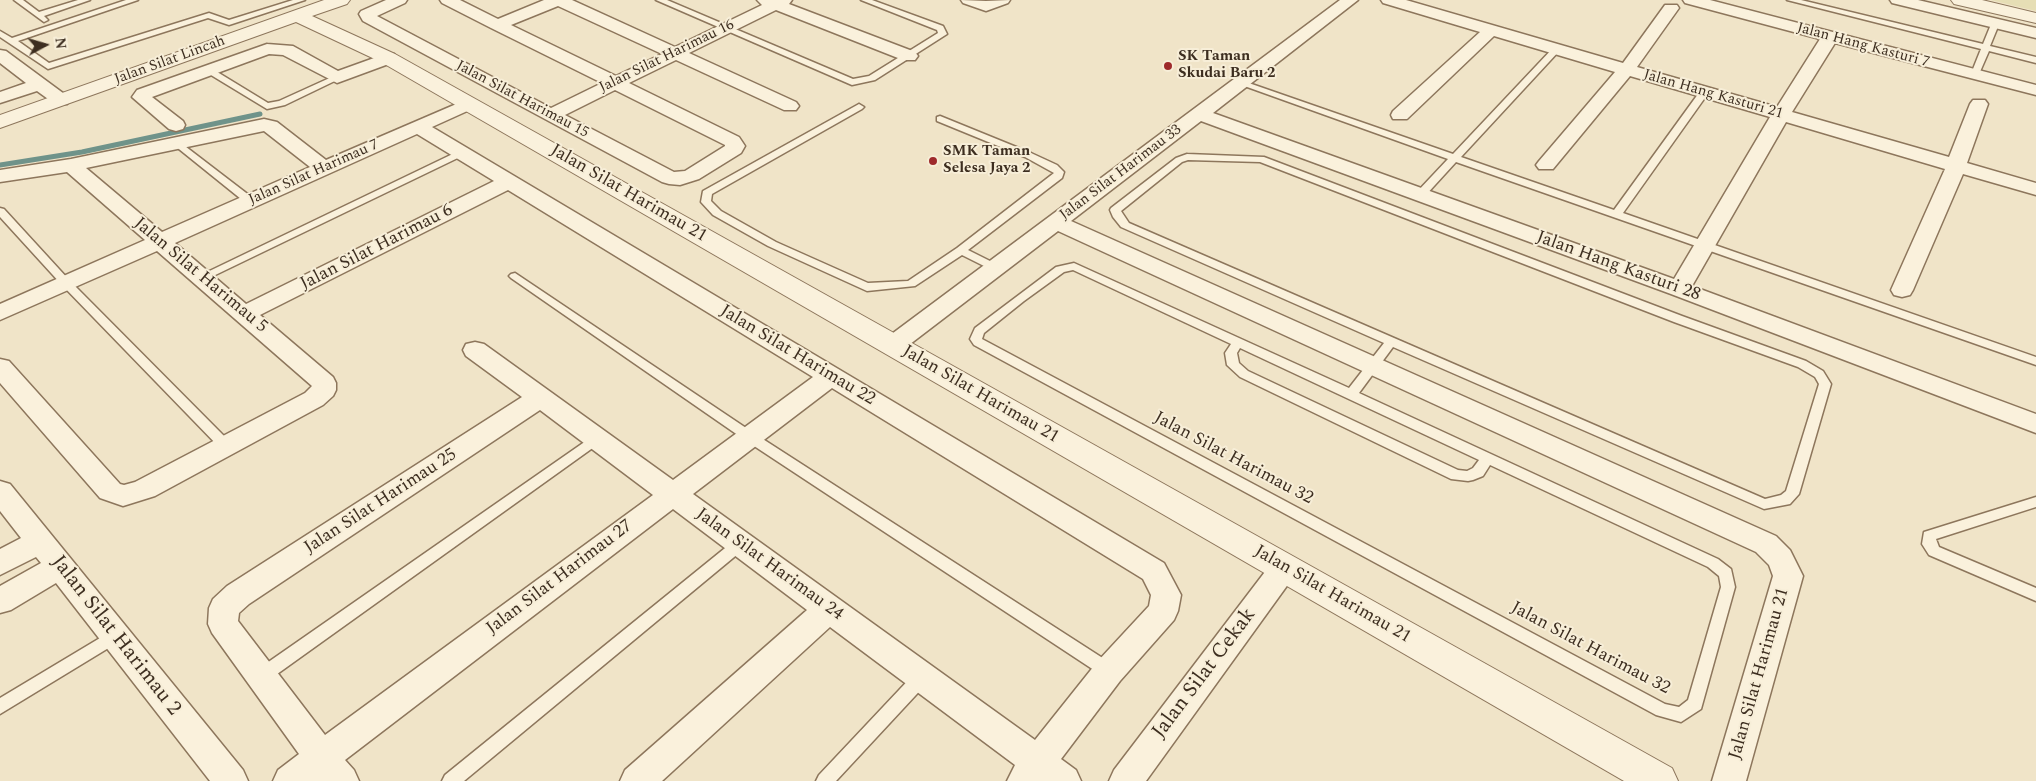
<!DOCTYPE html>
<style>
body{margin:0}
#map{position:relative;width:2036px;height:781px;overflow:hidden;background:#f0e4c8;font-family:Spectral,serif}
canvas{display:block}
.north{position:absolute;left:20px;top:20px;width:50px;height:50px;-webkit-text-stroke:4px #f7eed8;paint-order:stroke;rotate:84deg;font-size:14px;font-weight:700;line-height:20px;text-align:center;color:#3d2e20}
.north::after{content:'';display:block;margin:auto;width:18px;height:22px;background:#3d2e20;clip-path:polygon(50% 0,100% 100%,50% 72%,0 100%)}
</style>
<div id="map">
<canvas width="2036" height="781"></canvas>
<div class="north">N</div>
</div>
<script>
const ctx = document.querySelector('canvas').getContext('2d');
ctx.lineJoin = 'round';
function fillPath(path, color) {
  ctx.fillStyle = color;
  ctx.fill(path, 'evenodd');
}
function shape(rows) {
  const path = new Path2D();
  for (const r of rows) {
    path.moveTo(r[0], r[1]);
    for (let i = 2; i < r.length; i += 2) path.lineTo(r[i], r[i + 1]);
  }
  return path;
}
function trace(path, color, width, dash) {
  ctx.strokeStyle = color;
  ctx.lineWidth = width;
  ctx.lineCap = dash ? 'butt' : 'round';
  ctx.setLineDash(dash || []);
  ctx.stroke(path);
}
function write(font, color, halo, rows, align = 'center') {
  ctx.font = font + ' Spectral,serif';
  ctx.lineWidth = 4;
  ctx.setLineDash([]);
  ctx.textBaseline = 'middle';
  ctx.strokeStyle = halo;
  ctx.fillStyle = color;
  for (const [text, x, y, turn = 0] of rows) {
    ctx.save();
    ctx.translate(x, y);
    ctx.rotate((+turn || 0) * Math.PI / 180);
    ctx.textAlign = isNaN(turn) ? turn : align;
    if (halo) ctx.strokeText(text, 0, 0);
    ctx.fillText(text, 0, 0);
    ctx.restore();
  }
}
fillPath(shape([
 [1991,0,2036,0,2036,11]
]), '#e6deb5');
trace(shape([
 [0,165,82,152,260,114]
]), '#6f938a', 5);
const service = shape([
 [14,0,23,0,39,12,78,0,90,0,44,16,48,20,44,22,14,0],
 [126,0,138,0,18,41,49,63,209,13,229,20,293,0,305,0,229,25,208,18,48,69,0,37,0,31,12,38,126,0],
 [656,0,667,0,853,79,869,76,938,33,937,30,861,0,872,0,943,26,947,34,875,80,852,85,656,0],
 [1787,0,1801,0,1983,44,1992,22,1998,22,1999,24,1990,46,2036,57,2036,63,1989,51,1979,74,1972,76,1971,74,1981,49,1787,0],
 [1554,47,1561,49,1461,157,1614,210,1701,90,1707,90,1709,92,1623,213,2036,357,2036,365,1456,162,1424,197,1416,197,1416,193,1448,159,1236,83,1243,81,1453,154,1554,47],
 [209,67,268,103,279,101,334,76,341,78,285,105,267,109,206,72,206,68,209,67],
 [859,104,864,107,862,109,712,194,711,201,721,211,776,242,868,283,908,281,957,248,1054,173,1025,157,937,121,937,117,940,116,1031,153,1057,165,1064,172,1062,178,968,250,1000,266,1002,268,1000,270,992,270,962,255,915,286,867,291,768,246,713,215,701,202,703,191,859,104],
 [177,140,254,199,254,203,246,203,174,145,172,143,177,140],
 [461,150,464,151,464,155,207,279,199,279,197,277,461,150],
 [1187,154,1264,157,1682,316,1806,361,1823,371,1831,384,1799,494,1790,504,1764,509,1393,347,1359,393,1718,559,1731,569,1735,587,1701,709,1681,722,1656,715,974,345,970,339,975,328,1056,267,1074,263,1349,388,1384,343,1121,227,1113,217,1110,210,1111,208,1176,158,1187,154],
 [1188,160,1260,162,1674,322,1798,367,1815,377,1819,384,1786,491,1781,495,1765,499,1129,223,1121,211,1182,162,1188,160],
 [1073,270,1231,344,1225,353,1227,365,1240,377,1451,479,1468,481,1473,480,1483,476,1490,465,1708,567,1719,576,1721,587,1688,700,1679,707,1665,704,982,339,984,333,1024,301,1064,272,1073,270],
 [1240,348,1479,460,1473,468,1467,471,1458,470,1248,371,1239,363,1237,353,1240,348],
 [0,208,4,209,70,281,231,443,233,446,231,449,221,449,62,285,0,217,0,208],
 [515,273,755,434,1115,666,1117,671,1115,676,1109,678,1103,676,745,440,511,278,509,276,511,274,515,273],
 [596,434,601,436,603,439,601,442,266,682,260,684,254,682,252,677,254,672,596,434],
 [2036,497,2036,507,1936,539,1939,547,2036,588,2036,601,1929,555,1922,544,1924,532,2036,497],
 [740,538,745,540,747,544,745,548,464,781,442,781,445,775,735,540,740,538],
 [115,629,120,631,123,636,120,641,0,714,0,698,115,629],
 [922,670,928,672,930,677,928,682,836,781,816,781,819,775,916,672,922,670]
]);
const minor = shape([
 [386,0,407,0,405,3,377,16,551,108,602,83,491,28,442,3,440,0,460,0,498,19,544,0,572,0,675,47,762,5,757,0,792,0,789,4,915,52,918,56,915,60,903,60,776,10,689,53,796,102,799,106,796,110,784,110,676,60,629,83,739,137,745,146,741,153,699,179,680,185,669,184,662,182,363,21,359,14,361,11,386,0],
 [558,6,662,54,616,76,511,25,558,6],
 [615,90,725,145,725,146,685,171,674,172,565,115,615,90],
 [961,0,986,1,1010,0,1008,3,986,11,963,3,961,0],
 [1340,0,1358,0,1213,113,1674,279,1770,117,1630,76,1553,169,1539,169,1536,165,1539,161,1615,72,1494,36,1407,119,1393,119,1391,115,1393,111,1480,32,1383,3,1381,0,1406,0,1623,63,1665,5,1677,5,1679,8,1637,67,1777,107,1820,39,1685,3,1683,0,1710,0,2036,85,2036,95,1835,43,1792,112,1949,157,1970,104,1973,100,1985,100,1988,104,1967,163,2036,183,2036,195,1963,174,1913,290,1910,295,1902,297,1894,295,1891,290,1945,169,1786,122,1692,286,2036,414,2036,433,1671,294,1201,121,1071,221,1776,536,1790,550,1803,576,1746,781,1712,781,1773,576,1769,565,1756,552,1058,231,901,351,893,353,885,351,881,345,885,339,1340,0],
 [1890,0,1918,0,2036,28,2036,38,1892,3,1890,0],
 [267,44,293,46,338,71,388,53,394,54,397,58,394,62,337,83,283,55,269,54,152,97,183,121,185,125,183,129,176,131,169,129,132,97,137,90,267,44],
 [0,50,6,51,67,96,70,100,67,104,55,104,37,91,0,103,0,92,26,83,0,63,0,50],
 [468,99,474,100,477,104,474,108,432,127,1164,563,1181,595,1178,611,1174,620,1120,681,1061,759,1076,770,1081,781,1007,781,1015,765,830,627,662,781,620,781,625,770,807,610,673,509,345,760,354,770,359,781,273,781,278,770,299,754,212,633,208,624,209,608,213,599,227,586,522,397,466,356,463,350,466,344,475,342,484,344,673,480,813,377,508,190,260,315,333,377,336,383,336,390,333,396,323,405,155,496,123,506,100,498,0,383,0,359,9,361,120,484,124,485,135,482,305,393,312,386,157,251,0,320,0,304,145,240,67,172,0,182,0,170,71,159,264,119,277,122,326,160,468,99],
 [264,131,310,167,162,232,86,168,264,131],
 [417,134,494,181,246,304,175,243,417,134],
 [832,388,1143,579,1151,595,1149,606,1098,661,1035,740,693,494,832,388],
 [540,410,653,495,325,735,238,621,239,613,249,604,540,410],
 [0,481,10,484,243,770,248,781,210,781,56,583,11,610,0,613,0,586,41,563,36,557,0,575,0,549,21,538,0,511,0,481],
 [1284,556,1294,560,1299,568,1294,576,1146,781,1109,781,1114,770,1274,560,1284,556]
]);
const tertiary = shape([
 [324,0,350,0,347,4,312,16,395,54,1672,768,1678,781,1624,781,381,62,296,22,0,128,0,115,324,0],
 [1951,0,1982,0,2036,13,2036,23,1954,4,1951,0]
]);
trace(service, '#8d765c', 3);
trace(minor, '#8d765c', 3);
trace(tertiary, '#8d765c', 2);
fillPath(service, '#faf1dc');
fillPath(minor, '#faf1dc');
fillPath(tertiary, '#faf1dc');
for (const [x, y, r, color] of [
 [1168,66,5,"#9e2a2b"],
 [933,161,5,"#9e2a2b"]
]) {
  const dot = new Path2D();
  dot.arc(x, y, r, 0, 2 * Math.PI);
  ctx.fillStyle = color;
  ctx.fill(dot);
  trace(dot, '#f7eed8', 2);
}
write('15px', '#3d2e20', '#f7eed8', [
 ["Jalan Hang Kasturi 7",1863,46,15],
 ["Jalan Silat Harimau 16",667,57,-26],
 ["Jalan Silat Lincah",170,61,-20],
 ["Jalan Hang Kasturi 21",1713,95,16],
 ["Jalan Silat Harimau 15",522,100,28],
 ["Jalan Silat Harimau 7",314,173,-24],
 ["Jalan Silat Harimau 33",1121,173,-37]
]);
write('bold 15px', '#3d2e20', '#f7eed8', [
 ["SK Taman",1178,57],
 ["Skudai Baru 2",1178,74],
 ["SMK Taman",943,152],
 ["Selesa Jaya 2",943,169]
], 'left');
write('18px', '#3d2e20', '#f7eed8', [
 ["Jalan Silat Harimau 21",628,194,30],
 ["Jalan Silat Harimau 6",377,248,-27],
 ["Jalan Hang Kasturi 28",1618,267,20],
 ["Jalan Silat Harimau 5",200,276,40],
 ["Jalan Silat Harimau 22",797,356,31],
 ["Jalan Silat Harimau 21",980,395,30],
 ["Jalan Silat Harimau 32",1233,459,28],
 ["Jalan Silat Harimau 25",381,502,-33],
 ["Jalan Silat Harimau 24",769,565,36],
 ["Jalan Silat Harimau 27",560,578,-37],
 ["Jalan Silat Harimau 21",1332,595,30],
 ["Jalan Silat Harimau 32",1590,649,28],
 ["Jalan Silat Harimau 21",1760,674,-74]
]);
write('21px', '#3d2e20', '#f7eed8', [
 ["Jalan Silat Harimau 2",115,636,52],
 ["Jalan Silat Cekak",1205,674,-53]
]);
</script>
